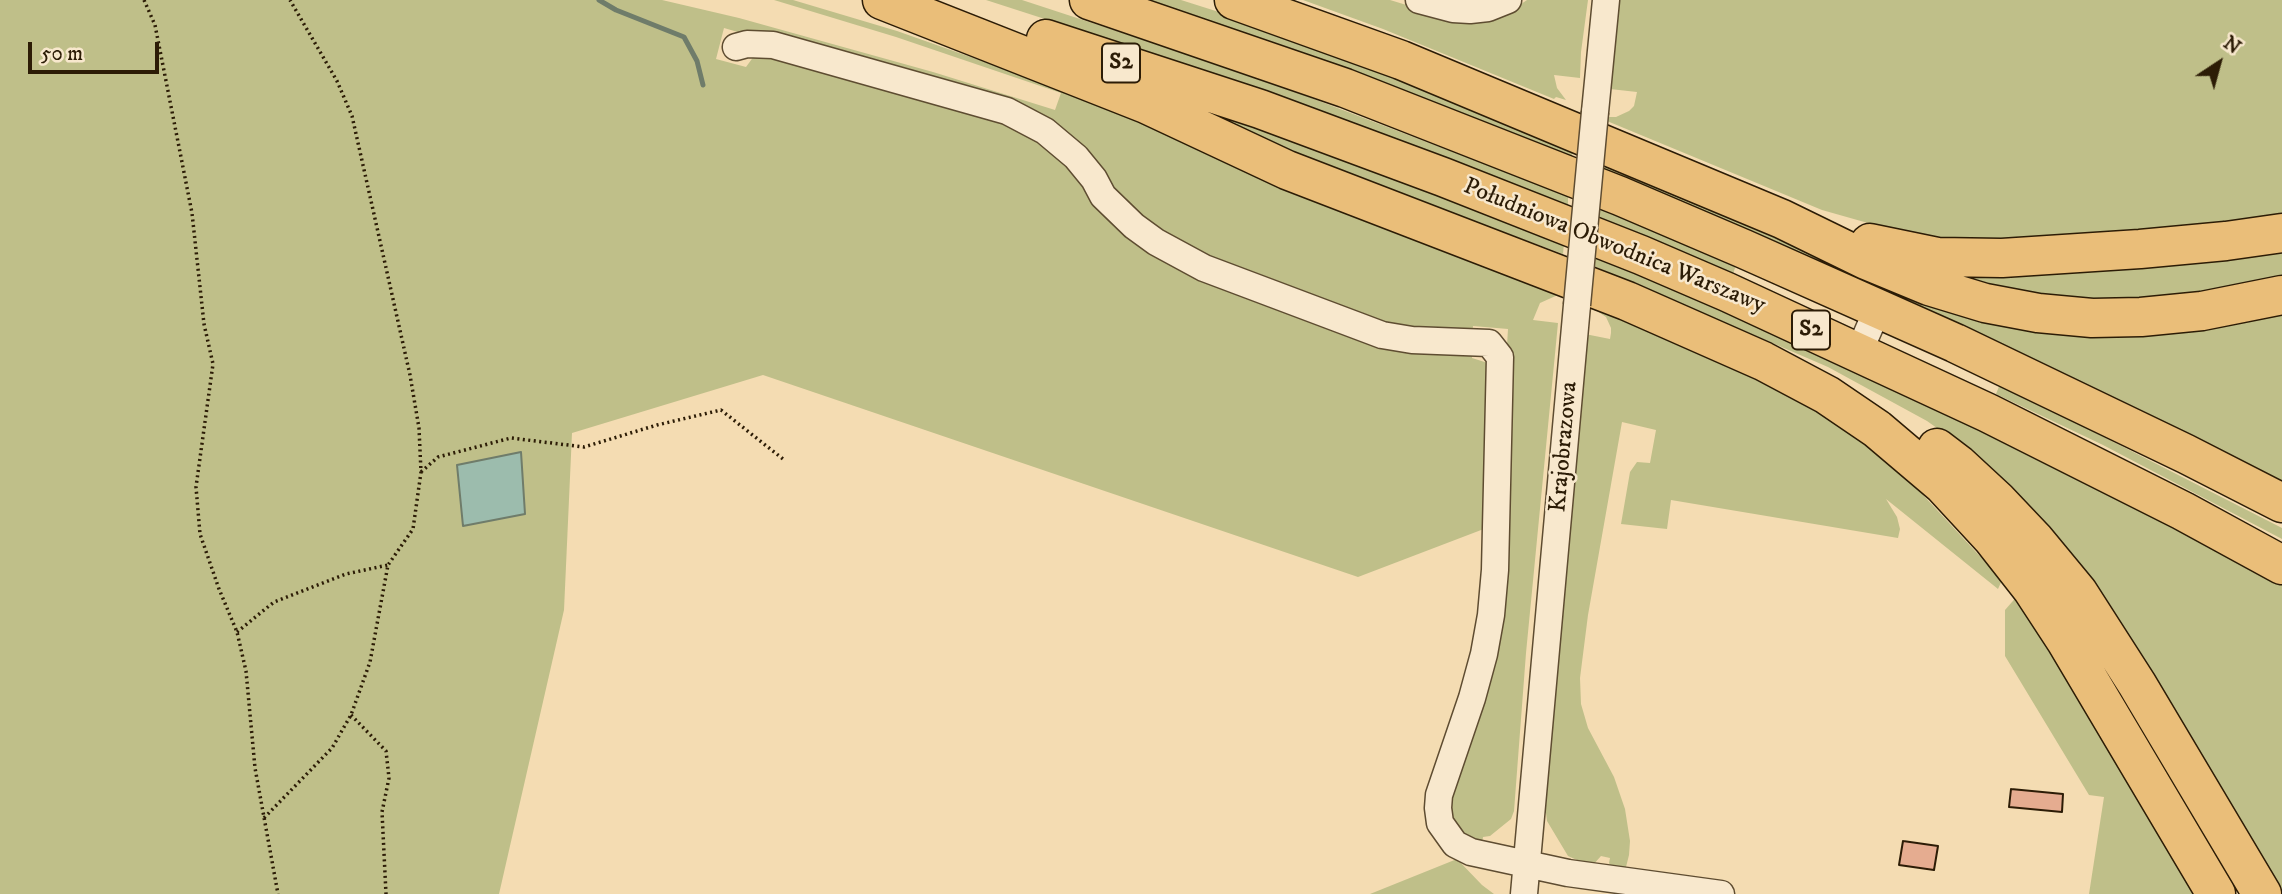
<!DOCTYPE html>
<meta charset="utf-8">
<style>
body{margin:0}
#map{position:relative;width:2282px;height:894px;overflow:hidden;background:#f4dcb2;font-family:"IM FELL DW Pica",serif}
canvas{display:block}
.north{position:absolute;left:2184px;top:28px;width:70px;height:70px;-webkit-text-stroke:5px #f8e8cd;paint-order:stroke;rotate:36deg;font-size:19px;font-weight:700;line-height:28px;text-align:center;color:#2c1c06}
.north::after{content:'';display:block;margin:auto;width:24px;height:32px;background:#2c1c06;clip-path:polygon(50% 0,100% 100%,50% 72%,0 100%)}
.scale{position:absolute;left:28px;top:42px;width:131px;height:32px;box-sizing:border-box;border:4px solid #2c1c06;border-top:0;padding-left:9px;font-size:21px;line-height:24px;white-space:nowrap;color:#2c1c06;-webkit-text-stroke:5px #f8e8cd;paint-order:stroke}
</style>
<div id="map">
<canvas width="2282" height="894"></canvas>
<div class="north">N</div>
<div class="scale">50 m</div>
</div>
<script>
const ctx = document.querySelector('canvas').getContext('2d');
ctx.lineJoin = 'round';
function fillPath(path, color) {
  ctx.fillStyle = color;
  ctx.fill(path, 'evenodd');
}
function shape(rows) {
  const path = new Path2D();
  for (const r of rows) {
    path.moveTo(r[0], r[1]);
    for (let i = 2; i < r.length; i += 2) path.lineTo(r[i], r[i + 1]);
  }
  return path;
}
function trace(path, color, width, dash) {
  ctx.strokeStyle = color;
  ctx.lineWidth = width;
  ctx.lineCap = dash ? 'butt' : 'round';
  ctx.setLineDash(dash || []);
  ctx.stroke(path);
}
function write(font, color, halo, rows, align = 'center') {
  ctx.font = font + ' "IM FELL DW Pica",serif';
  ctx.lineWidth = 5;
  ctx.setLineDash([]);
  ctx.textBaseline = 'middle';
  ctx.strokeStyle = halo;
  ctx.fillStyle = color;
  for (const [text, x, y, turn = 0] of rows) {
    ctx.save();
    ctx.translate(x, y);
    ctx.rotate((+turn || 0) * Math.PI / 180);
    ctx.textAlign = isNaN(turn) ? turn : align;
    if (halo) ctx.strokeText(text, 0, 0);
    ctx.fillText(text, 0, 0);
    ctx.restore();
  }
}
fillPath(shape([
 [0,0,662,0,739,18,933,72,1055,110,1061,93,896,37,774,0,793,0,897,31,1095,101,1284,187,1560,290,1560,294,1540,303,1533,320,1558,323,1526,653,1514,811,1511,819,1490,836,1483,837,1482,844,1462,834,1452,820,1448,805,1451,786,1490,661,1500,607,1504,542,1503,414,1508,329,1473,326,1472,335,1420,336,1388,330,1228,272,1191,258,1159,240,1136,223,1107,193,1086,161,1069,144,1049,128,1029,117,724,28,716,59,746,67,757,52,771,50,1003,114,1020,121,1041,134,1064,152,1082,171,1095,194,1118,219,1151,246,1186,268,1386,341,1406,344,1456,346,1472,350,1472,358,1491,364,1495,374,1489,527,1358,577,763,375,572,433,564,610,499,894,0,894],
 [986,0,1022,0,1251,75,1568,196,1568,205,1349,121,1240,82],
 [1143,0,1181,0,1263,26,1573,146,1572,156,1319,60],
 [1303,0,1390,0,1436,14,1508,13,1527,0,1588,0,1581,52,1580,78,1554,75,1557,88,1566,100,1556,97,1554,99,1383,29],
 [1616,0,2282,0,2282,218,2024,244,1935,242,1822,210,1607,121,1607,117,1616,117,1629,111,1634,106,1637,92,1610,89],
 [1160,94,1310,146,1564,243,1563,254,1406,196,1159,98],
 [1603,158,1849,265,1845,275,1602,168],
 [1599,207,1736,265,1733,274,1598,217],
 [2282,247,2282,278,2174,300,2061,301,1952,276],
 [1595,255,1872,376,1975,424,2282,582,2282,894,1958,443,1927,421,1828,367,1594,266],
 [1889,283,1937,300,2282,306,2282,484,2100,392,1885,290],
 [1589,301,1808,402,1860,438,1911,482,2002,580,1998,589,1886,499,1897,517,1900,529,1898,538,1671,500,1667,529,1621,524,1630,472,1637,462,1650,463,1656,430,1622,422,1588,615,1580,678,1581,704,1588,728,1614,777,1625,809,1630,841,1629,855,1625,871,1612,868,1609,863,1610,858,1601,856,1592,866,1575,865,1577,860,1568,856,1547,821,1546,813,1540,812,1585,334,1610,339,1611,333,1611,328,1606,317,1597,311,1588,308],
 [2000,384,2282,528,2282,539,2103,445,1996,394],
 [2019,594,2198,894,2089,894,2104,797,2089,795,2005,656,2005,610],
 [1457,859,1482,885,1494,894,1370,894]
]), '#bfbf89');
const water = shape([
 [521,452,525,514,463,526,457,465,521,452]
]);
fillPath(water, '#9cbcad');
trace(water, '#6f7c6a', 2);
trace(shape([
 [599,0,616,10,684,37,697,61,703,85]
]), '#6f7c6a', 5);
const building = shape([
 [2011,789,2063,794,2062,812,2009,807,2011,789],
 [1903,841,1938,846,1934,870,1899,865,1903,841]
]);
fillPath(building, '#e5ac90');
trace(building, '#2c1c06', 2);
const minor = shape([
 [1419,0,1453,9,1470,10,1488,8,1508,0],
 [736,47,747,44,773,45,1007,111,1045,131,1076,157,1094,179,1103,196,1134,226,1156,242,1204,268,1382,335,1412,340,1489,343,1500,357,1495,570,1491,615,1484,654,1472,698,1439,795,1438,808,1440,823,1455,844,1471,852,1568,873,1721,894],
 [1595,112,1606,0],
 [1859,352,1878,308],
 [1524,894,1577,305]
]);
const highway = shape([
 [882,0,1146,104,1287,170,1627,301,1763,361,1827,395,1877,429,1943,485,1992,538,2032,589,2066,641,2216,894],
 [1089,0,1345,88,1620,196,1744,249,1955,343,2186,454,2282,503],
 [1234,0,1401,60,1782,219,1866,260,1929,286,1985,303,2038,313,2092,318,2141,317,2202,311,2282,295],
 [1046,39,1260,109,1443,177,1641,255,1727,292,1988,413,2183,511,2282,565],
 [1870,243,1938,257,2002,258,2140,249,2226,241,2282,233],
 [1937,448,1958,464,1998,501,2035,540,2078,592,2137,684,2262,894]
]);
trace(minor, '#5e4c31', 29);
trace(highway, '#2c1c06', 41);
trace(shape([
 [144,0,155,25,192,213,204,324,213,364,196,487,200,534,219,589,237,632,246,671,255,768,278,894],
 [421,472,438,457,511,438,584,447,657,425,721,410,783,459],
 [237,632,274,602,346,574,388,565],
 [351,715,386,751,389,778,382,812,386,894],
 [264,818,332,748,351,715,370,662,388,565,413,529,421,472,419,428,410,375,352,116,337,81,290,0]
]), '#2c1c06', 3.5, [2, 3.5]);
trace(minor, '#f8e8cd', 26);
trace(highway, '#eabe79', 38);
const minorBridge = shape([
 [1577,305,1595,112]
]);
trace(minorBridge, '#5e4c31', 29, []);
trace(minorBridge, '#f8e8cd', 26);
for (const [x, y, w] of [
 [1121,63,38],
 [1811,330,38]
]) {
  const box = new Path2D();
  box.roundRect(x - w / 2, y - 19.5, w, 39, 5);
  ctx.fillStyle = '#f8e8cd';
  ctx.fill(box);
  trace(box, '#2c1c06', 2);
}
write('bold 23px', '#2c1c06', null, [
 ["S2",1121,63],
 ["S2",1811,330]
]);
write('24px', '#2c1c06', '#f8e8cd', [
 ["Południowa Obwodnica Warszawy",1614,247,22],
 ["Krajobrazowa",1565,447,-85]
]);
</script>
